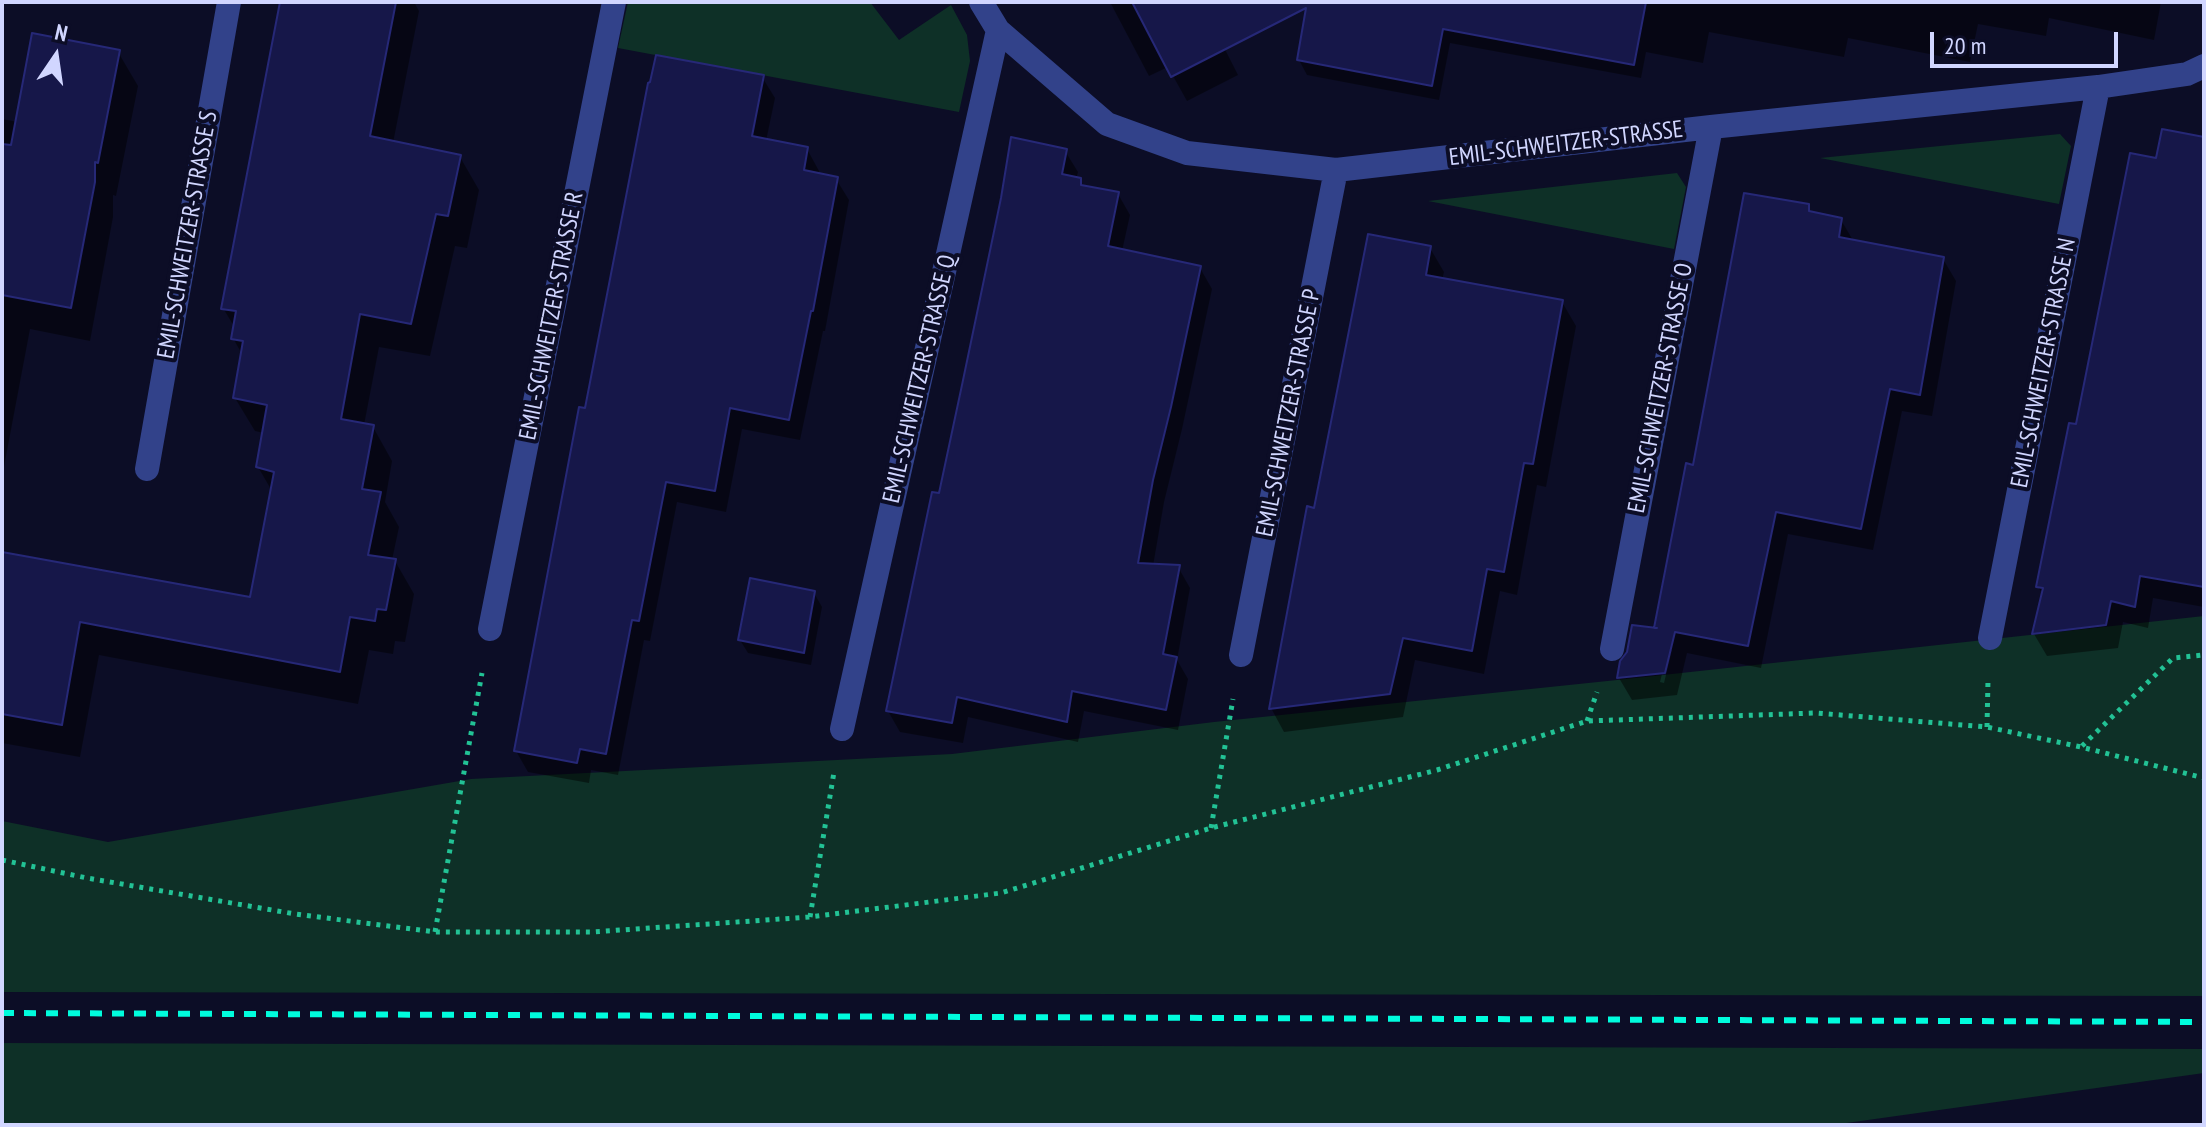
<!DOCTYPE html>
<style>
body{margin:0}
#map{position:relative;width:2206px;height:1127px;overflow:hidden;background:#0c0d26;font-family:"PT Sans Narrow",sans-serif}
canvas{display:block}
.frame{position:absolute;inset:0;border:4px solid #d1d6ff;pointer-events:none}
.north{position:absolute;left:16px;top:16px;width:80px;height:80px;-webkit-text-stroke:6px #0c0d26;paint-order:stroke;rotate:13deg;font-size:22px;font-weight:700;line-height:32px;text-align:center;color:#d1d6ff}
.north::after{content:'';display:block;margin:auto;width:28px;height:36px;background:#d1d6ff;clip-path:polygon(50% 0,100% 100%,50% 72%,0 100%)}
.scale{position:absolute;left:1930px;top:32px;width:188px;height:36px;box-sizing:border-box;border:4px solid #d1d6ff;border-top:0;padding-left:10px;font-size:24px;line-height:28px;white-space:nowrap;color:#d1d6ff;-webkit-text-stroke:6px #0c0d26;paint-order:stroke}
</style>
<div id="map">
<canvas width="2206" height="1127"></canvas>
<div class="frame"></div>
<div class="north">N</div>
<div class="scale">20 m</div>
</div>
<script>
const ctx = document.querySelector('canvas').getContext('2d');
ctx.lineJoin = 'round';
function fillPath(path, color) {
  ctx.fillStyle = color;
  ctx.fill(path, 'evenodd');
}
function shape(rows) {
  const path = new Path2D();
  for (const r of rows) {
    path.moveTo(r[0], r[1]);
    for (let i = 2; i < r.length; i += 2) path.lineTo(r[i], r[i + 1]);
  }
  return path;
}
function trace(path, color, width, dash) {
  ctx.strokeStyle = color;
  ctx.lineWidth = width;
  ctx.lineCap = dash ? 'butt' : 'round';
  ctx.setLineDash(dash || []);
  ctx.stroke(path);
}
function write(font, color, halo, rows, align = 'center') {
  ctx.font = font + ' "PT Sans Narrow",sans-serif';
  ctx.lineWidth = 8;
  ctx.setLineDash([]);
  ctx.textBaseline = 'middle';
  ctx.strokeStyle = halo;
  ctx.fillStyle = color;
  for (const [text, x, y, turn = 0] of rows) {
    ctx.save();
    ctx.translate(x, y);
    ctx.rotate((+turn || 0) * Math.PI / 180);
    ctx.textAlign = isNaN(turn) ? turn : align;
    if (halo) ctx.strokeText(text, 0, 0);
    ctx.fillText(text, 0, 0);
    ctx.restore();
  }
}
fillPath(shape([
 [628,2,870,2,899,40,951,5,967,35,970,61,959,112,618,48],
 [2060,134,2071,146,2059,204,1820,158],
 [1677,173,1686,187,1674,249,1428,201],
 [2204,616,2204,996,2,992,2,821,108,842,471,779,952,754,1214,722,1617,680],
 [2,1043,2204,1049,2204,1073,1832,1125,2,1125]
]), '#0e3027');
fillPath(shape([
 [282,2,414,2,419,11,393,143,460,157,479,190,467,248,455,246,430,356,379,347,364,425,373,427,392,461,385,502,399,527,392,560,395,561,414,594,405,642,395,641,393,654,369,650,358,704,99,655,80,757,2,743,2,553,251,600,272,491,258,467,264,433,255,431,235,398,243,356,233,338,235,328,223,308],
 [1110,2,1201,2,1238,75,1187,101,1168,67,1149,76],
 [1309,2,2161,2,2154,40,2049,18,2046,36,1978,24,1970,62,1848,38,1844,57,1709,32,1703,63,1646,52,1641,78,1450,43,1439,100,1307,75,1299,60],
 [118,52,138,86,116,196,113,195,113,217,90,341,30,329,2,477,2,119,18,122],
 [762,77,775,98,766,141,807,149,819,171,818,175,836,179,849,200,825,331,823,331,800,440,742,429,726,512,677,502,650,641,644,640,618,775,591,770,589,783,528,772,516,751,587,410],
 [2204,139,2204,607,2153,598,2148,628,2123,622,2118,648,2047,656,2034,634,2044,596,2038,587,2078,426,2158,161],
 [1065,151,1078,172,1076,179,1080,180,1084,187,1118,194,1130,215,1122,251,1200,268,1212,289,1182,429,1164,502,1153,566,1178,567,1190,588,1177,660,1188,679,1178,730,1084,711,1078,742,968,717,963,743,900,732,888,711,940,495],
 [1808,206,1812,214,1841,220,1854,242,1943,259,1956,281,1932,416,1902,411,1873,550,1788,534,1761,668,1687,653,1677,695,1632,700,1619,678,1659,631,1694,467],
 [1668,650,1672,650,1664,683,1660,682],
 [1430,248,1444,272,1442,280,1562,302,1576,326,1546,487,1537,485,1517,595,1500,591,1484,674,1415,660,1403,717,1284,732,1271,708,1316,510],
 [814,593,822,607,811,665,748,653,740,640]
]), '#0007');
const building = shape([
 [280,2,396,2,370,136,461,155,448,216,436,214,411,324,360,314,341,419,374,425,362,489,381,492,368,555,396,559,386,610,377,609,375,621,350,617,340,672,80,622,62,725,2,714,2,552,250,597,274,472,256,467,267,405,233,398,243,341,231,339,236,311,221,309,280,2],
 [1132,2,1646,2,1634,65,1443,29,1432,86,1297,60,1306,8,1171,77,1132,2],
 [32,33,120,50,98,163,95,162,95,182,71,308,2,295,2,144,11,145,32,33],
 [656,55,764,75,752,136,808,147,804,170,838,177,813,311,811,311,789,420,730,408,715,491,666,482,639,621,632,620,606,754,580,749,577,763,514,751,579,407,585,408,648,83,650,82,656,55],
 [2162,129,2204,137,2204,587,2140,576,2135,607,2111,601,2106,625,2032,634,2043,588,2036,587,2069,423,2076,424,2130,153,2156,158,2162,129],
 [1011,137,1067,149,1062,174,1081,178,1081,185,1119,192,1108,246,1201,266,1171,407,1153,480,1138,563,1180,565,1163,654,1177,657,1166,710,1072,691,1067,722,957,697,952,723,886,711,932,492,939,493,962,385,1001,198,1011,137],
 [1744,193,1809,204,1809,211,1842,218,1839,237,1944,257,1920,395,1890,389,1861,529,1776,512,1748,646,1675,632,1665,673,1617,678,1620,661,1627,652,1632,625,1657,628,1654,628,1686,463,1693,465,1744,193],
 [1368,234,1431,246,1426,275,1563,300,1533,464,1524,463,1504,572,1487,569,1472,651,1403,638,1390,694,1269,709,1307,506,1314,508,1368,234],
 [750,578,815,591,804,653,738,640,750,578]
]);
fillPath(building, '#161749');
trace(building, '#262877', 2);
trace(shape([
 [1587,721,1597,692],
 [1987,727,1988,680],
 [2082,746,2173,658,2204,655],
 [1211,828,1233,699],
 [2,860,87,878,295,914,435,932,592,932,810,917,1001,893,1211,828,1437,770,1587,721,1816,713,1987,727,2081,747,2204,778],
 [810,917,834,772],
 [435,932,482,673]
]), '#22c295', 5, [4, 6]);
trace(shape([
 [981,2,998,30,1107,124,1187,153,1336,170,1711,127,2098,87,2187,74,2204,66],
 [147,469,229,2],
 [490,629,614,2],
 [1990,638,2098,87],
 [1612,649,1711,127],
 [1241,655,1336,170],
 [842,729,998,30]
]), '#32428a', 24);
trace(shape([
 [2,1013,2204,1022]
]), '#00fcdd', 6, [12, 10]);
write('24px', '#d1d6ff', '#0c0d26', [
 ["EMIL-SCHWEITZER-STRASSE",1566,144,-7],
 ["EMIL-SCHWEITZER-STRASSE S",188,235,-80],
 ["EMIL-SCHWEITZER-STRASSE R",552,316,-79],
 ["EMIL-SCHWEITZER-STRASSE N",2044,363,-79],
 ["EMIL-SCHWEITZER-STRASSE Q",920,379,-77],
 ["EMIL-SCHWEITZER-STRASSE O",1661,388,-79],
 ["EMIL-SCHWEITZER-STRASSE P",1289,413,-79]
]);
</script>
